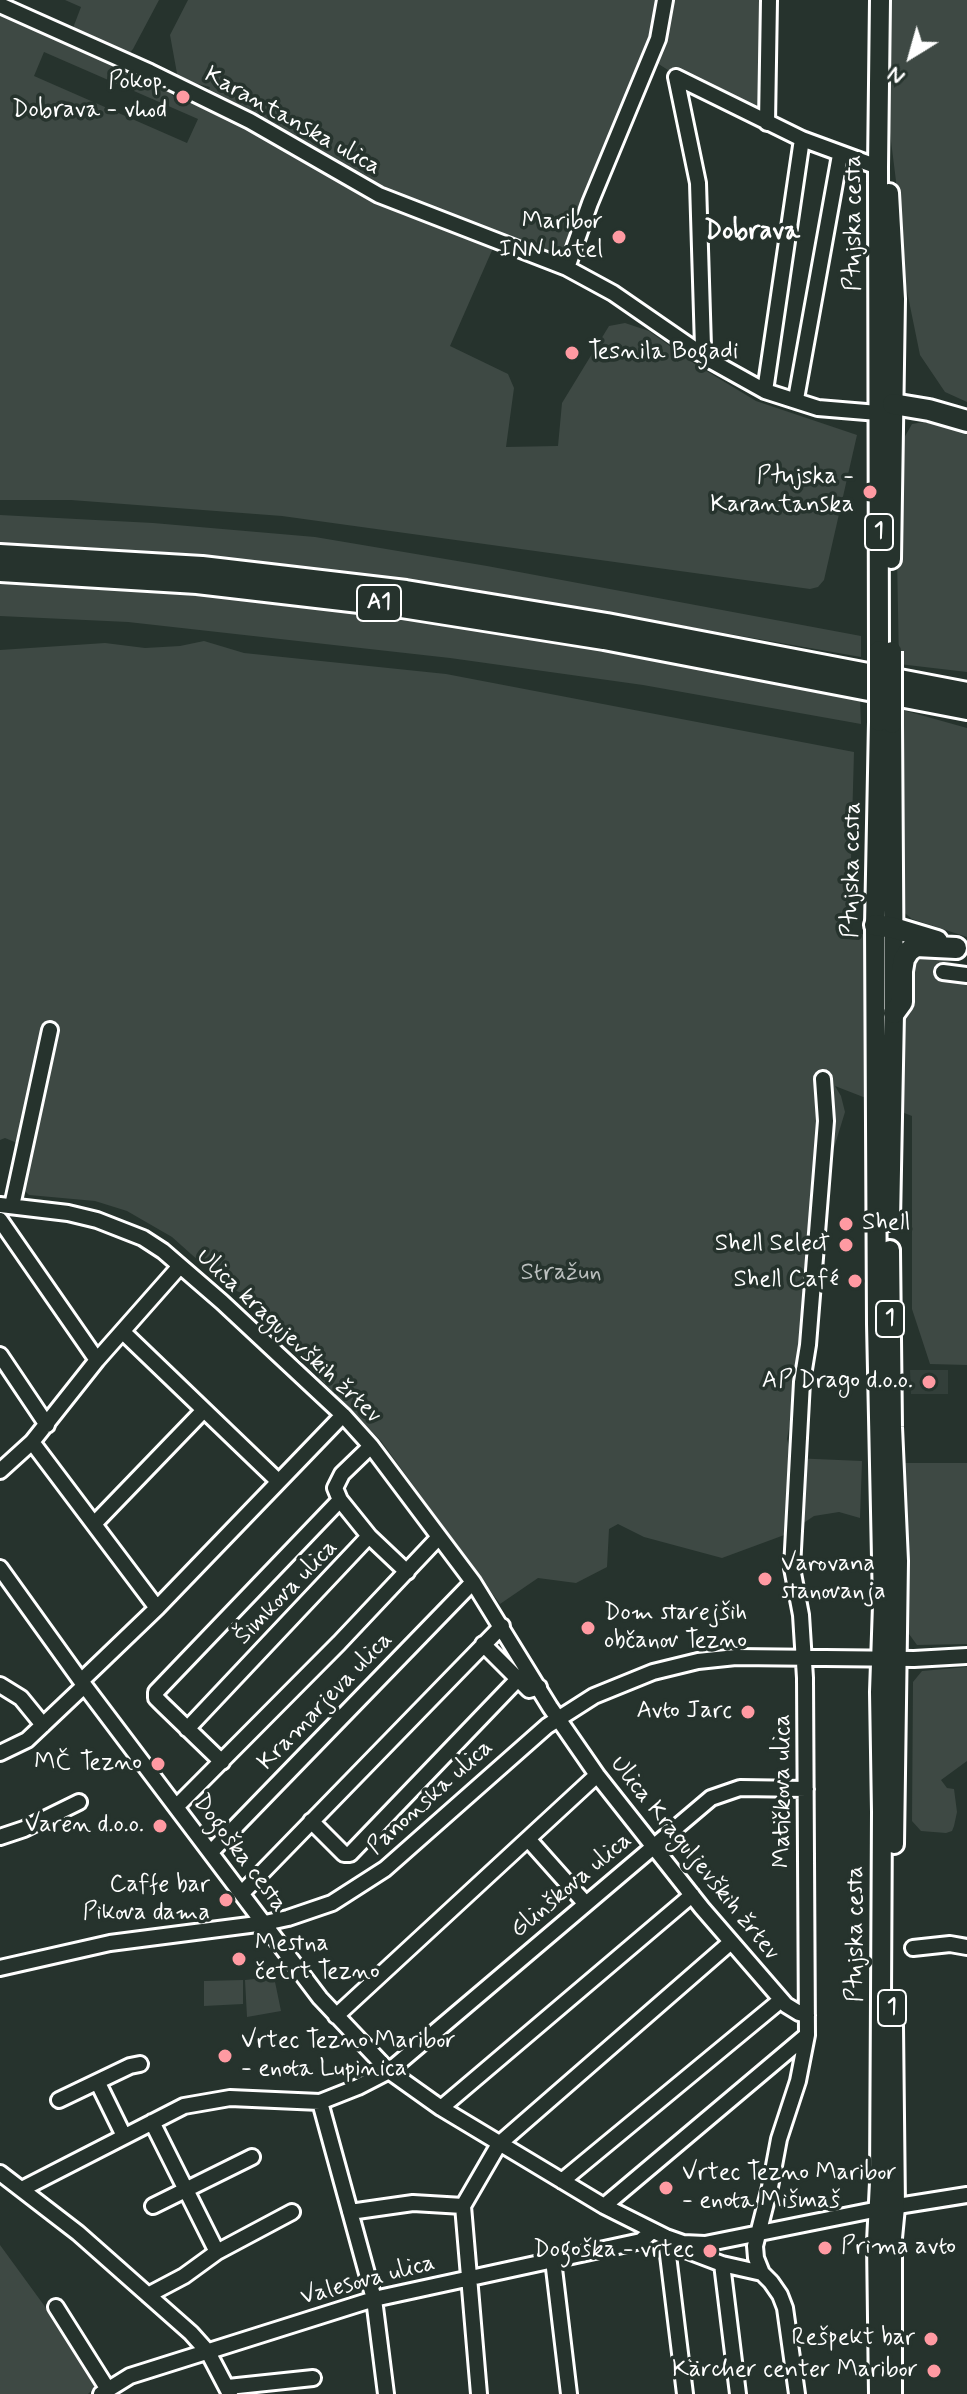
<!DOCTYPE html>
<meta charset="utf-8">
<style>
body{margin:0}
#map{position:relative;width:967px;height:2394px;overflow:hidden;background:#26332d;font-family:Mynerve,sans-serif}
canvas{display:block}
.north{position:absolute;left:871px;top:16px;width:80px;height:80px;-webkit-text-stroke:6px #26332d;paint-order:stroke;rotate:217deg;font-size:22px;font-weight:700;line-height:32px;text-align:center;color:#fff}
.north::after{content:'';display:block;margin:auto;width:28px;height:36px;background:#fff;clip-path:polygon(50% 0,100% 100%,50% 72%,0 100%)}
</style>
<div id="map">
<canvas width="967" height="2394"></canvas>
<div class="north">N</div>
</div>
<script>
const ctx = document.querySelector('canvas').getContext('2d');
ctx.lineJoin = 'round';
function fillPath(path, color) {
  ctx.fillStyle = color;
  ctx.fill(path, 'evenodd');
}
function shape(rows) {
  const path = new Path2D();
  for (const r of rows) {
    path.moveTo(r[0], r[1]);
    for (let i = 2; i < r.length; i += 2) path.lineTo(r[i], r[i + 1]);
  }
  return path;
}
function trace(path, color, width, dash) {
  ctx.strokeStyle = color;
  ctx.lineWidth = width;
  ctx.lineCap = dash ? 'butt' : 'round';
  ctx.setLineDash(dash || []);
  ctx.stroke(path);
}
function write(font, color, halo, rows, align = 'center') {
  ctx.font = font + ' Mynerve,sans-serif';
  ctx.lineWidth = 7;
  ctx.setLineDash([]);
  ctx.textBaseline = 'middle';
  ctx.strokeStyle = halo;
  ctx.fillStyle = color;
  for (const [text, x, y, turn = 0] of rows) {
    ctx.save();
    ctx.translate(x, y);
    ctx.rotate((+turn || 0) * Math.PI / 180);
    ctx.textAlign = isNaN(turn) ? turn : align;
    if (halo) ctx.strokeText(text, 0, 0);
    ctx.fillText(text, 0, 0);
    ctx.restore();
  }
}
fillPath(shape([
 [910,1370,948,1370,948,1394,911,1394]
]), '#333f3a');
fillPath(shape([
 [65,0,159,0,133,49,128,55,122,55,73,28,81,7],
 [188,0,763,0,764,97,757,113,679,77,646,56,559,261,497,239,450,346,508,374,514,388,506,447,558,446,562,403,609,326,625,323,649,331,695,364,756,401,857,435,824,580,818,587,810,589,282,516,71,500,0,500,0,11,129,70,122,86,44,52,34,76,187,143,198,119,134,91,140,76,164,86,173,96,190,103,203,104,210,87,178,79,170,35],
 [884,0,967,0,967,402,945,392,920,355,900,257,896,181,885,93],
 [924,422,967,431,967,672,899,664,897,556,904,438,912,424],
 [0,515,153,523,315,537,487,566,861,636,861,657,439,583,196,554,0,543],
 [0,582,262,600,549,640,860,701,861,724,643,685,450,658,128,622,0,616],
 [204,641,244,653,446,674,854,752,849,930,967,967,967,1365,930,1364,912,1309,912,1116,835,1086,841,1096,845,1112,822,1187,812,1202,806,1243,807,1298,795,1396,787,1439,792,1458,862,1461,860,1518,839,1512,814,1516,787,1534,722,1558,644,1537,618,1524,609,1529,607,1567,576,1583,538,1578,500,1604,381,1441,275,1333,263,1308,254,1298,229,1288,172,1237,127,1211,95,1201,29,1195,24,1190,22,1145,5,1138,0,1140,0,650,105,643,145,648,180,646],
 [899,709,967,728,967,937,912,919,901,910],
 [902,1463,967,1463,967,1644,917,1645,909,1634],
 [967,1667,967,1761,941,1780,947,1788,954,1789,957,1812,954,1826,952,1831,946,1833,921,1831,912,1821,913,1682,922,1671],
 [274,1977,281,2011,247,2017,245,1980],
 [243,1980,243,2004,204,2006,204,1981],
 [0,2245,100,2382,88,2394,0,2394]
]), '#3e4944');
const minor = shape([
 [0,5,150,72,250,121,379,195,567,268,613,293,713,362,765,391,818,408,878,413],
 [676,77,698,183,703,347,699,353],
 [676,77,802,139,878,167],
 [767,123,769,0],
 [567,268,590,203,658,39,665,0],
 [765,391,802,139],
 [796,399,840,155],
 [943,972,967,975],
 [0,1205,68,1213,97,1220,143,1238,163,1251,222,1302,343,1415,371,1446,473,1582,550,1707,597,1775,702,1908,786,2005,799,2013,807,2015],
 [12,1206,50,1030],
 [0,1220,97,1360],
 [123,1332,278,1481],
 [0,1355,47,1425],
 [32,1442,157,1608],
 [0,1471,32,1442,97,1360,180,1266],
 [94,1524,203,1411],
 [369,1536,407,1572],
 [0,1568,81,1681,320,1998,389,2071,441,2108,604,2206,666,2237,683,2243,705,2244,879,2209,967,2195],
 [483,1644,529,1690,539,1687],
 [81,1681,157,1608,343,1415],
 [0,1685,21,1698,43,1725],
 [187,1729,369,1536,340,1500,335,1488,342,1474,371,1446],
 [0,1753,27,1740,84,1686],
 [222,1762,162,1704,156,1698,156,1692,340,1500],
 [176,1807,339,1643,438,1538],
 [311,1821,344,1854,350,1854,518,1679],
 [0,1837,24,1829,79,1802],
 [528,1839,585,1903],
 [211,1852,473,1582],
 [242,1893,502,1626],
 [913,1948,950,1944,967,1947],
 [0,1968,110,1943,265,1923,288,1918,332,1903,385,1869,547,1726,594,1696,653,1672,698,1661,736,1657,914,1659,967,1656],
 [336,2016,597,1775],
 [98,2083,124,2136],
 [59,2100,130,2066,140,2064],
 [320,2102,374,2299,386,2394],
 [441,2108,692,1895],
 [152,2122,217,2252],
 [0,2173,78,2233,191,2333,208,2352,230,2394],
 [562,2181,781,2000],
 [22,2189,184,2106,230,2098,320,2102,358,2087,389,2071,711,1798,740,1788,806,1789],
 [153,2206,252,2157],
 [604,2206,807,2035],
 [350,2212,413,2203,463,2206],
 [668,2238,667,2247,685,2394],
 [680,2248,722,2264,762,2273,771,2282,780,2295,785,2308,797,2394],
 [553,2260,569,2394],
 [722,2264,738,2394],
 [762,2273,756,2258,755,2246,770,2187,779,2139,798,2081,807,2035,805,1678,801,1615,792,1568,802,1382,808,1345,826,1121,823,1079],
 [148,2295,184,2276,217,2252,292,2212],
 [56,2307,107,2388],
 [228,2387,313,2378],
 [101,2394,130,2376,374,2299,641,2241,652,2231],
 [479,2394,463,2206,499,2144,731,1942]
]);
const major = shape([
 [889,193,895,299,891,559],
 [879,650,878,167,880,0],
 [879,722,875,925,877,1324,883,1605,880,1692,882,1812,880,2182,877,2242,879,2394],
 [890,1221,894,1013,892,724],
 [890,1250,892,1427,898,1561,894,1844],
 [892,2394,892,2238,895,2207,893,2026]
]);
const highway = shape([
 [893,404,929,410,967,421],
 [0,555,202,567,406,591,607,624,967,693],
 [0,571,197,583,402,607,604,639,967,709],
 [875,925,894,928,937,941],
 [894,1013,902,1002,902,971,904,959,909,951,916,946,956,948]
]);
trace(minor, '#fff', 20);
trace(major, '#fff', 24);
trace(highway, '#fff', 26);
trace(minor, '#26332d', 14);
trace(major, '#26332d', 18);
trace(highway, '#26332d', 20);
const majorBridge = shape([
 [892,651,892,724],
 [879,722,879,650]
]);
trace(majorBridge, '#fff', 24, []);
trace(majorBridge, '#26332d', 18);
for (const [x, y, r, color] of [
 [183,97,8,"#ff9aa2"],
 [619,237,8,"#ff9aa2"],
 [572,353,8,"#ff9aa2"],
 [870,492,8,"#ff9aa2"],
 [846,1224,8,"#ff9aa2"],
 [846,1245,8,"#ff9aa2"],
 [855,1281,8,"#ff9aa2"],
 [929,1382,8,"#ff9aa2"],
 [765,1579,8,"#ff9aa2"],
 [588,1628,8,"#ff9aa2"],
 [748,1712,8,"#ff9aa2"],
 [158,1764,8,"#ff9aa2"],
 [160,1826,8,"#ff9aa2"],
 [226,1900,8,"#ff9aa2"],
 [239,1959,8,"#ff9aa2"],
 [225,2056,8,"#ff9aa2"],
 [666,2188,8,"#ff9aa2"],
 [825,2248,8,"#ff9aa2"],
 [710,2251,8,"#ff9aa2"],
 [931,2339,8,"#ff9aa2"],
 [934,2371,8,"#ff9aa2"]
]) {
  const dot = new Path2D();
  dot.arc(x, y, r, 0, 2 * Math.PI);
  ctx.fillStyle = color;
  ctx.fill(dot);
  trace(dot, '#26332d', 3);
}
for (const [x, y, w] of [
 [879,532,28],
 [379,603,44],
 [890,1319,28],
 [892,2008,28]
]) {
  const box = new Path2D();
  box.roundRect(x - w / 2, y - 18, w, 36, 6);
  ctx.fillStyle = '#26332d';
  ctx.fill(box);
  trace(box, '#fff', 2);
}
write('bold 22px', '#fff', null, [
 ["1",879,532],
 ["A1",379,603],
 ["1",890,1319],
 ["1",892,2008]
]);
write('24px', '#fff', '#26332d', [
 ["Pokop.",167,83],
 ["Dobrava - vhod",167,111],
 ["Maribor",603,223],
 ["INN hotel",603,251],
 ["Tesnila Bogadi",588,353,"left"],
 ["Ptujska -",854,478],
 ["Karantanska",854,506],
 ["Shell",862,1224,"left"],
 ["Shell Select",830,1245],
 ["Shell Café",839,1281],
 ["AP Drago d.o.o.",913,1382],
 ["Varovana",781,1565,"left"],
 ["stanovanja",781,1593,"left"],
 ["Dom starejših",604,1614,"left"],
 ["občanov Tezno",604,1642,"left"],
 ["Avto Jarc",732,1712],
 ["MČ Tezno",142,1764],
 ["Varen d.o.o.",144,1826],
 ["Caffe bar",210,1886],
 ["Pikova dama",210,1914],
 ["Mestna",255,1945,"left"],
 ["četrt Tezno",255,1973,"left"],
 ["Vrtec Tezno Maribor",241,2042,"left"],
 ["- enota Lupinica",241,2070,"left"],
 ["Vrtec Tezno Maribor",682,2174,"left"],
 ["- enota Mišmaš",682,2202,"left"],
 ["Prima avto",841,2248,"left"],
 ["Dogoška - vrtec",694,2251],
 ["Rešpekt bar",915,2339],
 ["Kärcher center Maribor",918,2371]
], 'right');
write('24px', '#fff', '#26332d', [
 ["Karantanska ulica",292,122,29],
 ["Ptujska cesta",855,223,-90],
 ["Ptujska cesta",853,870,-89],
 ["Ulica kragujevških žrtev",288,1337,43],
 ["Šimkova ulica",287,1593,-46],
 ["Kramarjeva ulica",326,1702,-46],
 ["Matičkova ulica",784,1791,-90],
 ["Panonska ulica",431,1798,-42],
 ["Dogoška cesta",239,1854,53],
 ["Ulica Kraguljevških žrtev",694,1859,51],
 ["Glinškova ulica",572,1886,-40],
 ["Ptujska cesta",857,1934,-90],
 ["Valesova ulica",368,2281,-15]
]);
write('24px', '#bbbfbe', '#26332d', [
 ["Stražun",561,1274]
]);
write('bold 26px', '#fff', '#26332d', [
 ["Dobrava",752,233]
]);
</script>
